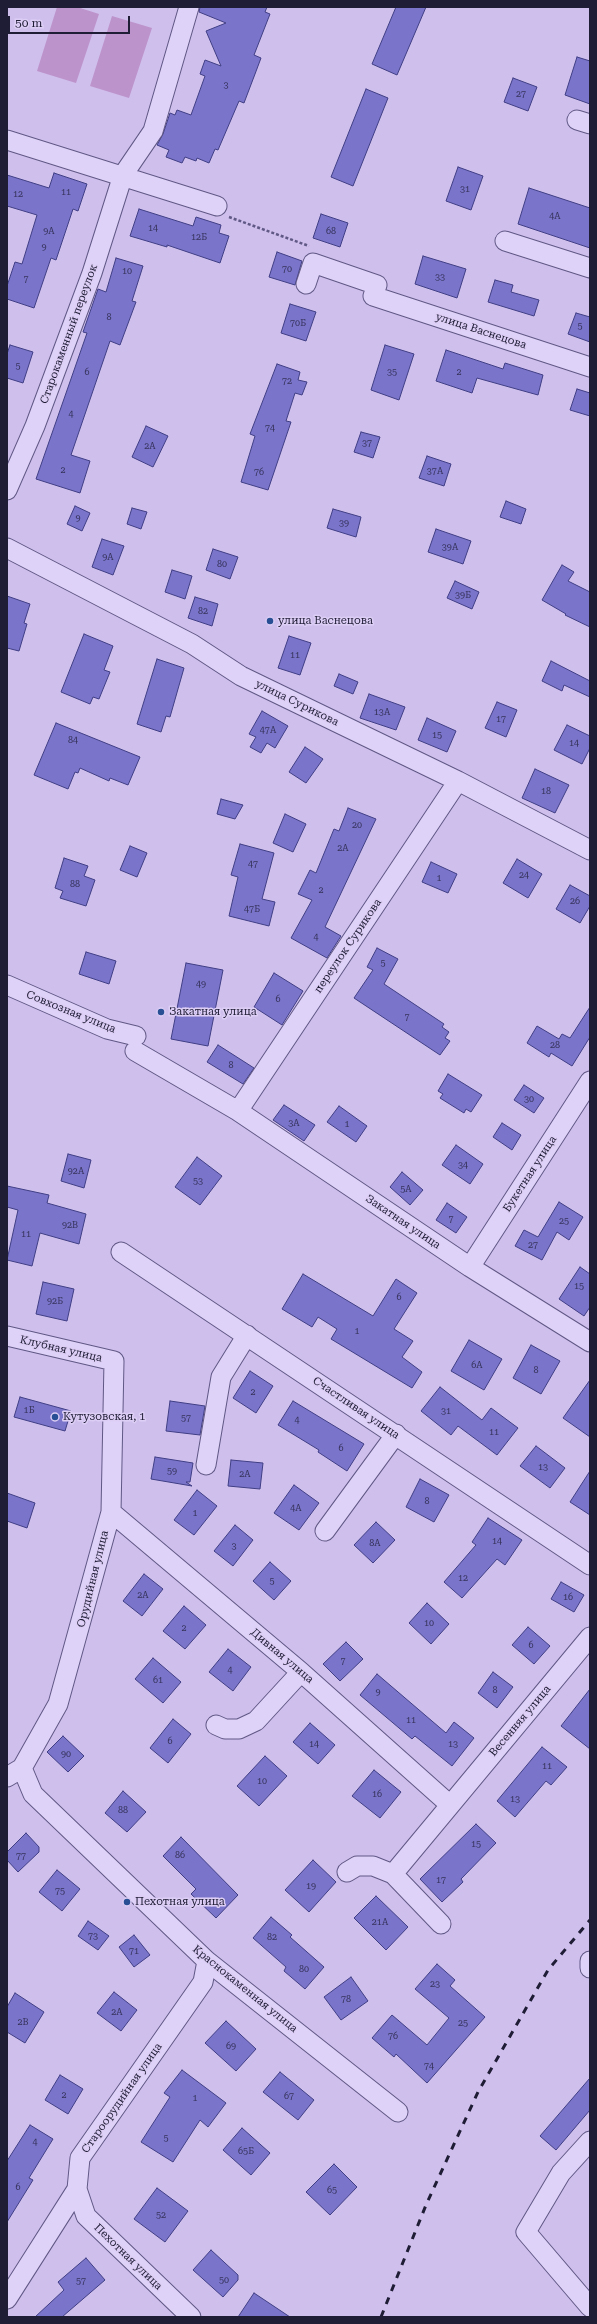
<!DOCTYPE html>
<meta charset="utf-8">
<style>
body{margin:0}
#map{position:relative;width:597px;height:2324px;overflow:hidden;background:#cfbfed;font-family:"Roboto Serif",serif}
canvas{display:block}
.frame{position:absolute;inset:0;border:8px solid #1f1c35;pointer-events:none}
.scale{position:absolute;left:8px;top:16px;width:122px;height:18px;box-sizing:border-box;border:2px solid #1f1c35;border-top:0;padding-left:5px;font-size:12px;line-height:14px;white-space:nowrap;color:#1f1c35;-webkit-text-stroke:3px #dccef5;paint-order:stroke}
</style>
<div id="map">
<canvas width="597" height="2324"></canvas>
<div class="frame"></div>
<div class="scale">50 m</div>
</div>
<script>
const ctx = document.querySelector('canvas').getContext('2d');
ctx.lineJoin = 'round';
function fillPath(path, color) {
  ctx.fillStyle = color;
  ctx.fill(path, 'evenodd');
}
function shape(rows) {
  const path = new Path2D();
  for (const r of rows) {
    path.moveTo(r[0], r[1]);
    for (let i = 2; i < r.length; i += 2) path.lineTo(r[i], r[i + 1]);
  }
  return path;
}
function trace(path, color, width, dash) {
  ctx.strokeStyle = color;
  ctx.lineWidth = width;
  ctx.lineCap = dash ? 'butt' : 'round';
  ctx.setLineDash(dash || []);
  ctx.stroke(path);
}
function write(font, color, halo, rows, align = 'center') {
  ctx.font = font + ' "Roboto Serif",serif';
  ctx.lineWidth = 3;
  ctx.setLineDash([]);
  ctx.textBaseline = 'middle';
  ctx.strokeStyle = halo;
  ctx.fillStyle = color;
  for (const [text, x, y, turn = 0] of rows) {
    ctx.save();
    ctx.translate(x, y);
    ctx.rotate((+turn || 0) * Math.PI / 180);
    ctx.textAlign = isNaN(turn) ? turn : align;
    if (halo) ctx.strokeText(text, 0, 0);
    ctx.fillText(text, 0, 0);
    ctx.restore();
  }
}
fillPath(shape([
 [57,7,77,7,99,14,76,83,37,71],
 [112,16,152,28,129,98,90,86]
]), '#bd93cb');
const building = shape([
 [200,7,267,7,265,12,270,14,254,55,261,58,255,74,244,103,239,101,218,150,215,149,209,163,197,158,196,161,185,157,182,163,166,157,169,150,157,145,163,134,170,113,175,115,177,110,191,115,205,76,200,74,205,60,221,66,206,31,226,23,199,12,200,7],
 [396,7,426,7,397,75,372,64,396,7],
 [577,57,590,61,590,104,565,95,577,57],
 [513,78,537,87,528,111,504,102,513,78],
 [366,89,388,98,353,186,331,177,366,89],
 [458,167,483,176,471,210,446,201,458,167],
 [54,173,87,184,78,211,73,209,56,260,51,258,34,308,7,299,7,286,15,262,22,264,37,215,7,206,7,175,49,188,54,173],
 [529,188,590,208,590,248,518,224,529,188],
 [139,209,193,226,196,217,221,225,219,233,229,236,220,263,167,245,167,247,130,236,139,209],
 [321,214,348,223,340,247,313,238,321,214],
 [277,252,302,261,295,285,269,277,277,252],
 [423,256,466,269,457,298,415,284,423,256],
 [116,258,143,266,132,301,136,302,120,345,110,341,71,455,90,461,80,493,36,479,87,333,83,332,98,289,106,292,116,258],
 [495,280,513,285,511,292,539,300,534,316,488,302,495,280],
 [290,304,316,312,306,341,281,333,290,304],
 [576,313,590,317,590,342,568,334,576,313],
 [10,345,33,352,23,383,7,378,7,354,10,345],
 [385,345,414,354,399,400,371,390,385,345],
 [446,350,503,369,505,363,543,375,538,395,477,378,472,393,436,381,446,350],
 [277,364,300,372,298,380,307,382,302,395,295,393,286,421,291,422,268,490,241,482,255,436,250,434,277,364],
 [577,389,590,393,590,416,570,410,577,389],
 [146,426,168,436,153,467,132,457,146,426],
 [361,432,380,437,373,458,354,452,361,432],
 [427,456,451,464,444,486,419,478,427,456],
 [506,501,526,509,521,524,500,517,506,501],
 [75,506,90,513,82,531,67,524,75,506],
 [132,508,147,512,141,529,127,524,132,508],
 [333,509,361,517,356,537,327,528,333,509],
 [436,529,471,541,463,564,428,552,436,529],
 [102,539,124,546,113,575,92,567,102,539],
 [213,549,238,557,230,579,206,570,213,549],
 [562,565,574,572,568,581,590,592,590,627,565,615,566,614,542,600,562,565],
 [172,570,192,576,185,599,165,592,172,570],
 [455,581,479,592,472,609,447,598,455,581],
 [7,596,30,604,24,623,27,624,19,651,7,648,7,596],
 [195,597,218,604,212,626,188,618,195,597],
 [84,634,113,646,104,670,110,672,99,699,93,697,90,704,61,692,84,634],
 [289,636,311,643,300,675,278,668,289,636],
 [157,659,184,668,170,717,166,716,161,732,137,724,157,659],
 [551,661,590,681,590,697,564,685,562,691,542,681,551,661],
 [339,674,358,682,353,694,334,686,339,674],
 [369,694,405,707,396,730,360,718,369,694],
 [497,702,517,710,506,737,485,728,497,702],
 [262,711,288,726,275,748,267,743,261,753,250,747,256,737,249,734,262,711],
 [427,718,456,731,447,752,418,740,427,718],
 [56,723,140,757,128,785,110,778,109,781,80,768,78,773,75,772,68,789,34,775,56,723],
 [567,725,590,736,590,748,582,764,554,750,567,725],
 [305,747,323,759,306,783,289,772,305,747],
 [535,769,569,785,555,813,522,798,535,769],
 [221,799,243,805,235,819,217,814,221,799],
 [348,808,376,819,325,927,341,936,327,958,291,938,312,900,298,894,310,870,316,873,334,829,339,831,348,808],
 [285,814,306,824,293,852,273,843,285,814],
 [240,844,274,853,262,899,275,902,269,926,229,916,238,877,231,875,240,844],
 [130,846,147,853,137,877,120,870,130,846],
 [64,858,88,866,84,876,95,880,86,906,60,898,63,891,55,888,64,858],
 [517,859,542,874,528,898,503,883,517,859],
 [431,862,457,874,448,893,422,882,431,862],
 [570,885,590,896,590,906,580,923,556,909,570,885],
 [377,948,398,959,384,984,444,1024,442,1027,449,1032,445,1038,450,1041,440,1055,354,998,373,970,367,967,377,948],
 [86,952,116,961,109,984,79,974,86,952],
 [186,963,223,970,208,1046,171,1039,186,963],
 [274,973,303,991,282,1025,254,1007,274,973],
 [590,1007,590,1037,572,1066,551,1053,549,1057,527,1043,537,1026,559,1039,562,1034,570,1038,590,1007],
 [218,1045,254,1068,243,1084,207,1062,218,1045],
 [448,1074,482,1095,471,1112,466,1109,464,1113,440,1098,443,1094,438,1091,448,1074],
 [524,1085,544,1098,534,1113,514,1100,524,1085],
 [284,1105,315,1125,304,1141,273,1120,284,1105],
 [339,1106,367,1126,356,1142,327,1122,339,1106],
 [502,1123,521,1135,512,1150,493,1137,502,1123],
 [456,1145,483,1164,470,1184,442,1165,456,1145],
 [68,1154,91,1160,84,1188,61,1181,68,1154],
 [197,1157,222,1176,200,1205,175,1187,197,1157],
 [402,1172,423,1190,410,1205,390,1187,402,1172],
 [7,1186,49,1195,47,1203,86,1214,79,1244,40,1233,32,1266,7,1260,18,1210,7,1207,7,1186],
 [559,1202,583,1217,569,1240,557,1232,542,1260,515,1246,524,1230,538,1237,559,1202],
 [447,1203,467,1217,456,1233,436,1220,447,1203],
 [580,1267,590,1274,590,1307,584,1316,559,1299,580,1267],
 [303,1274,373,1316,396,1279,417,1293,394,1329,413,1341,402,1357,422,1372,412,1388,331,1339,337,1329,318,1317,312,1327,282,1309,303,1274],
 [43,1282,74,1289,67,1321,36,1314,43,1282],
 [469,1340,502,1359,484,1390,451,1371,469,1340],
 [531,1345,560,1361,541,1394,513,1378,531,1345],
 [250,1371,273,1386,256,1413,233,1398,250,1371],
 [590,1380,590,1437,563,1418,590,1380],
 [440,1387,482,1420,491,1408,518,1428,497,1455,458,1426,451,1435,421,1411,440,1387],
 [20,1397,71,1411,65,1431,14,1417,20,1397],
 [170,1401,205,1406,200,1435,166,1431,170,1401],
 [293,1401,364,1444,347,1471,318,1452,319,1450,278,1425,293,1401],
 [536,1446,565,1468,550,1488,520,1466,536,1446],
 [155,1457,193,1463,190,1482,186,1482,192,1486,151,1479,155,1457],
 [231,1460,263,1463,260,1489,228,1486,231,1460],
 [590,1471,590,1515,570,1502,590,1471],
 [420,1479,449,1495,434,1522,406,1507,420,1479],
 [294,1485,319,1503,299,1530,274,1513,294,1485],
 [197,1490,217,1506,194,1535,174,1520,197,1490],
 [7,1493,35,1503,27,1528,7,1521,7,1493],
 [488,1518,522,1540,505,1565,497,1559,462,1598,444,1582,476,1545,472,1542,488,1518],
 [376,1522,395,1540,373,1563,354,1545,376,1522],
 [235,1525,253,1540,233,1566,214,1551,235,1525],
 [270,1562,291,1581,274,1600,253,1581,270,1562],
 [144,1574,163,1589,142,1616,123,1601,144,1574],
 [561,1582,584,1595,574,1612,551,1599,561,1582],
 [427,1603,449,1624,431,1644,409,1623,427,1603],
 [184,1606,206,1625,185,1649,163,1631,184,1606],
 [528,1627,550,1646,534,1664,512,1645,528,1627],
 [346,1642,363,1659,340,1681,323,1664,346,1642],
 [228,1649,251,1667,233,1691,209,1672,228,1649],
 [153,1658,181,1682,163,1703,135,1679,153,1658],
 [493,1672,513,1687,497,1708,478,1693,493,1672],
 [377,1674,446,1733,454,1722,474,1738,452,1766,415,1736,412,1739,360,1695,377,1674],
 [590,1689,590,1749,561,1726,590,1689],
 [173,1719,191,1734,168,1763,150,1748,173,1719],
 [310,1723,335,1745,318,1764,293,1742,310,1723],
 [63,1736,84,1756,68,1772,47,1752,63,1736],
 [542,1747,567,1767,551,1785,546,1781,515,1817,497,1801,542,1747],
 [265,1756,287,1776,259,1806,237,1786,265,1756],
 [374,1770,401,1792,380,1818,352,1796,374,1770],
 [123,1791,146,1812,127,1832,105,1813,123,1791],
 [476,1824,496,1843,461,1879,463,1882,442,1902,420,1879,476,1824],
 [26,1833,39,1847,39,1852,18,1872,7,1860,7,1852,26,1833],
 [181,1837,238,1895,216,1918,191,1894,196,1889,163,1856,181,1837],
 [313,1860,336,1882,309,1912,285,1890,313,1860],
 [57,1870,80,1889,62,1911,39,1892,57,1870],
 [376,1896,408,1927,386,1950,354,1918,376,1896],
 [271,1917,292,1935,290,1937,324,1967,305,1989,284,1971,286,1967,253,1938,271,1917],
 [88,1921,109,1936,98,1950,78,1936,88,1921],
 [134,1935,150,1955,134,1967,119,1947,134,1935],
 [437,1964,455,1980,450,1986,485,2017,427,2083,396,2054,394,2057,372,2038,392,2015,427,2045,449,2018,415,1989,437,1964],
 [351,1977,368,2001,341,2020,324,1997,351,1977],
 [114,1992,137,2010,121,2031,97,2013,114,1992],
 [15,1993,44,2012,25,2043,7,2032,7,2007,15,1993],
 [226,2021,256,2049,236,2071,205,2043,226,2021],
 [182,2070,226,2103,208,2127,200,2120,173,2162,141,2142,170,2097,164,2093,182,2070],
 [280,2072,314,2100,298,2120,263,2092,280,2072],
 [60,2075,83,2089,68,2114,45,2100,60,2075],
 [590,2078,590,2110,556,2150,540,2136,590,2078],
 [30,2125,53,2139,29,2178,33,2180,7,2222,7,2161,30,2125],
 [242,2128,270,2153,251,2175,223,2150,242,2128],
 [334,2164,357,2187,330,2215,306,2192,334,2164],
 [157,2188,188,2211,165,2242,134,2219,157,2188],
 [211,2250,238,2275,238,2280,223,2297,193,2270,211,2250],
 [86,2258,105,2280,62,2317,35,2317,64,2290,58,2282,86,2258],
 [254,2293,290,2317,238,2317,254,2293]
]);
fillPath(building, '#7a75cb');
trace(building, '#403e84', 1);
const minor = shape([
 [577,120,590,124],
 [7,140,217,206],
 [505,241,590,268],
 [306,284,313,263,377,285,373,296,590,367],
 [7,490,35,426,92,273,123,175,153,131,189,7],
 [7,548,192,644,241,676,458,781,590,850],
 [7,985,107,1029,136,1036],
 [135,1051,238,1111,470,1267,590,1342],
 [238,1111,458,781],
 [121,1252,590,1565],
 [470,1267,590,1081],
 [7,1336,114,1361,111,1512,58,1704,22,1768,7,1777],
 [206,1465,221,1377,247,1335],
 [111,1512,301,1672,449,1804],
 [325,1531,396,1434],
 [216,1725,225,1729,239,1729,256,1721,301,1672],
 [22,1768,33,1794,207,1961,398,2112],
 [347,1872,357,1866,373,1866,393,1874,441,1924],
 [393,1874,590,1637],
 [590,1961,590,1968],
 [590,2141,561,2173,526,2232,590,2307],
 [77,2189,86,2216,191,2317],
 [7,2299,77,2189,80,2158,203,1982,207,1961]
]);
trace(minor, '#605885', 21);
trace(shape([
 [229,217,309,246]
]), '#605885', 2.5, [3, 2]);
trace(minor, '#dfd2f8', 19);
trace(shape([
 [381,2317,426,2205,478,2092,548,1970,590,1920]
]), '#1f1c35', 3, [7, 7]);
for (const [x, y, r, color] of [
 [270,621,4,"#284f93"],
 [161,1012,4,"#284f93"],
 [55,1417,4,"#284f93"],
 [127,1902,4,"#284f93"]
]) {
  const dot = new Path2D();
  dot.arc(x, y, r, 0, 2 * Math.PI);
  ctx.fillStyle = color;
  ctx.fill(dot);
  trace(dot, '#dccef5', 1.5);
}
write('9px', '#36325a', null, [
 ["3",226,85],
 ["27",521,94],
 ["31",465,189],
 ["11",66,192],
 ["12",18,194],
 ["4А",555,216],
 ["14",153,228],
 ["9А",49,231],
 ["68",331,231],
 ["12Б",199,237],
 ["9",44,247],
 ["70",287,269],
 ["10",127,271],
 ["33",440,277],
 ["7",26,279],
 ["8",109,317],
 ["70Б",298,323],
 ["5",580,326],
 ["5",18,366],
 ["6",87,372],
 ["35",392,372],
 ["2",459,372],
 ["72",287,381],
 ["4",71,414],
 ["74",270,428],
 ["37",367,443],
 ["2А",150,446],
 ["2",63,470],
 ["37А",435,471],
 ["76",259,472],
 ["9",78,518],
 ["39",344,523],
 ["39А",450,547],
 ["9А",108,557],
 ["80",222,564],
 ["39Б",463,595],
 ["82",203,611],
 ["11",295,655],
 ["13А",382,712],
 ["17",501,719],
 ["47А",268,730],
 ["15",437,735],
 ["84",73,740],
 ["14",574,743],
 ["18",546,791],
 ["20",357,825],
 ["2А",343,848],
 ["47",253,864],
 ["24",524,875],
 ["1",439,878],
 ["88",75,884],
 ["2",321,890],
 ["26",575,901],
 ["47Б",252,909],
 ["4",316,937],
 ["5",383,963],
 ["49",201,984],
 ["6",278,999],
 ["7",407,1017],
 ["28",555,1045],
 ["8",231,1065],
 ["30",529,1099],
 ["3А",294,1123],
 ["1",347,1124],
 ["34",463,1165],
 ["92А",76,1171],
 ["53",198,1181],
 ["5А",406,1189],
 ["7",451,1219],
 ["25",564,1221],
 ["92В",70,1225],
 ["11",26,1234],
 ["27",533,1245],
 ["15",579,1286],
 ["6",399,1297],
 ["92Б",55,1301],
 ["1",357,1331],
 ["6А",477,1365],
 ["8",536,1370],
 ["2",253,1392],
 ["1Б",29,1410],
 ["31",446,1411],
 ["57",186,1418],
 ["4",297,1420],
 ["11",494,1432],
 ["6",341,1448],
 ["13",543,1467],
 ["59",172,1471],
 ["2А",245,1474],
 ["8",427,1501],
 ["4А",296,1508],
 ["1",195,1513],
 ["14",497,1541],
 ["8А",375,1543],
 ["3",234,1546],
 ["12",463,1578],
 ["5",272,1581],
 ["2А",143,1595],
 ["16",568,1597],
 ["10",429,1623],
 ["2",184,1628],
 ["6",531,1645],
 ["7",343,1661],
 ["4",230,1670],
 ["61",158,1680],
 ["8",495,1690],
 ["9",378,1692],
 ["11",411,1720],
 ["6",170,1741],
 ["14",314,1744],
 ["13",453,1744],
 ["90",66,1754],
 ["11",547,1766],
 ["10",262,1781],
 ["16",377,1794],
 ["13",515,1799],
 ["88",123,1810],
 ["15",476,1844],
 ["86",180,1855],
 ["77",21,1856],
 ["17",441,1880],
 ["19",311,1886],
 ["75",60,1891],
 ["21А",380,1922],
 ["73",93,1936],
 ["82",272,1937],
 ["71",134,1951],
 ["80",304,1969],
 ["23",435,1984],
 ["78",346,1999],
 ["2А",117,2012],
 ["2В",23,2022],
 ["25",463,2023],
 ["76",393,2036],
 ["69",231,2046],
 ["74",429,2066],
 ["2",64,2095],
 ["67",289,2096],
 ["1",195,2098],
 ["5",166,2138],
 ["4",35,2142],
 ["65Б",246,2151],
 ["6",18,2187],
 ["65",332,2190],
 ["52",161,2215],
 ["50",224,2280],
 ["57",81,2281]
]);
write('11px', '#1f1c35', '#dccef5', [
 ["улица Васнецова",481,331,18],
 ["Старокаменный переулок",69,334,-70],
 ["улица Сурикова",297,703,26],
 ["переулок Сурикова",348,946,-56],
 ["Совхозная улица",71,1012,22],
 ["Букетная улица",530,1174,-57],
 ["Закатная улица",403,1222,34],
 ["Клубная улица",61,1349,13],
 ["Счастливая улица",356,1408,34],
 ["Орудийная улица",93,1579,-76],
 ["Дивная улица",282,1656,40],
 ["Весенняя улица",520,1721,-50],
 ["Краснокаменная улица",245,1989,39],
 ["Староорудийная улица",122,2098,-55],
 ["Пехотная улица",128,2257,44]
]);
write('11px', '#1f1c35', '#dccef5', [
 ["улица Васнецова",278,621],
 ["Закатная улица",169,1012],
 ["Кутузовская, 1",63,1417],
 ["Пехотная улица",135,1902]
], 'left');
</script>
